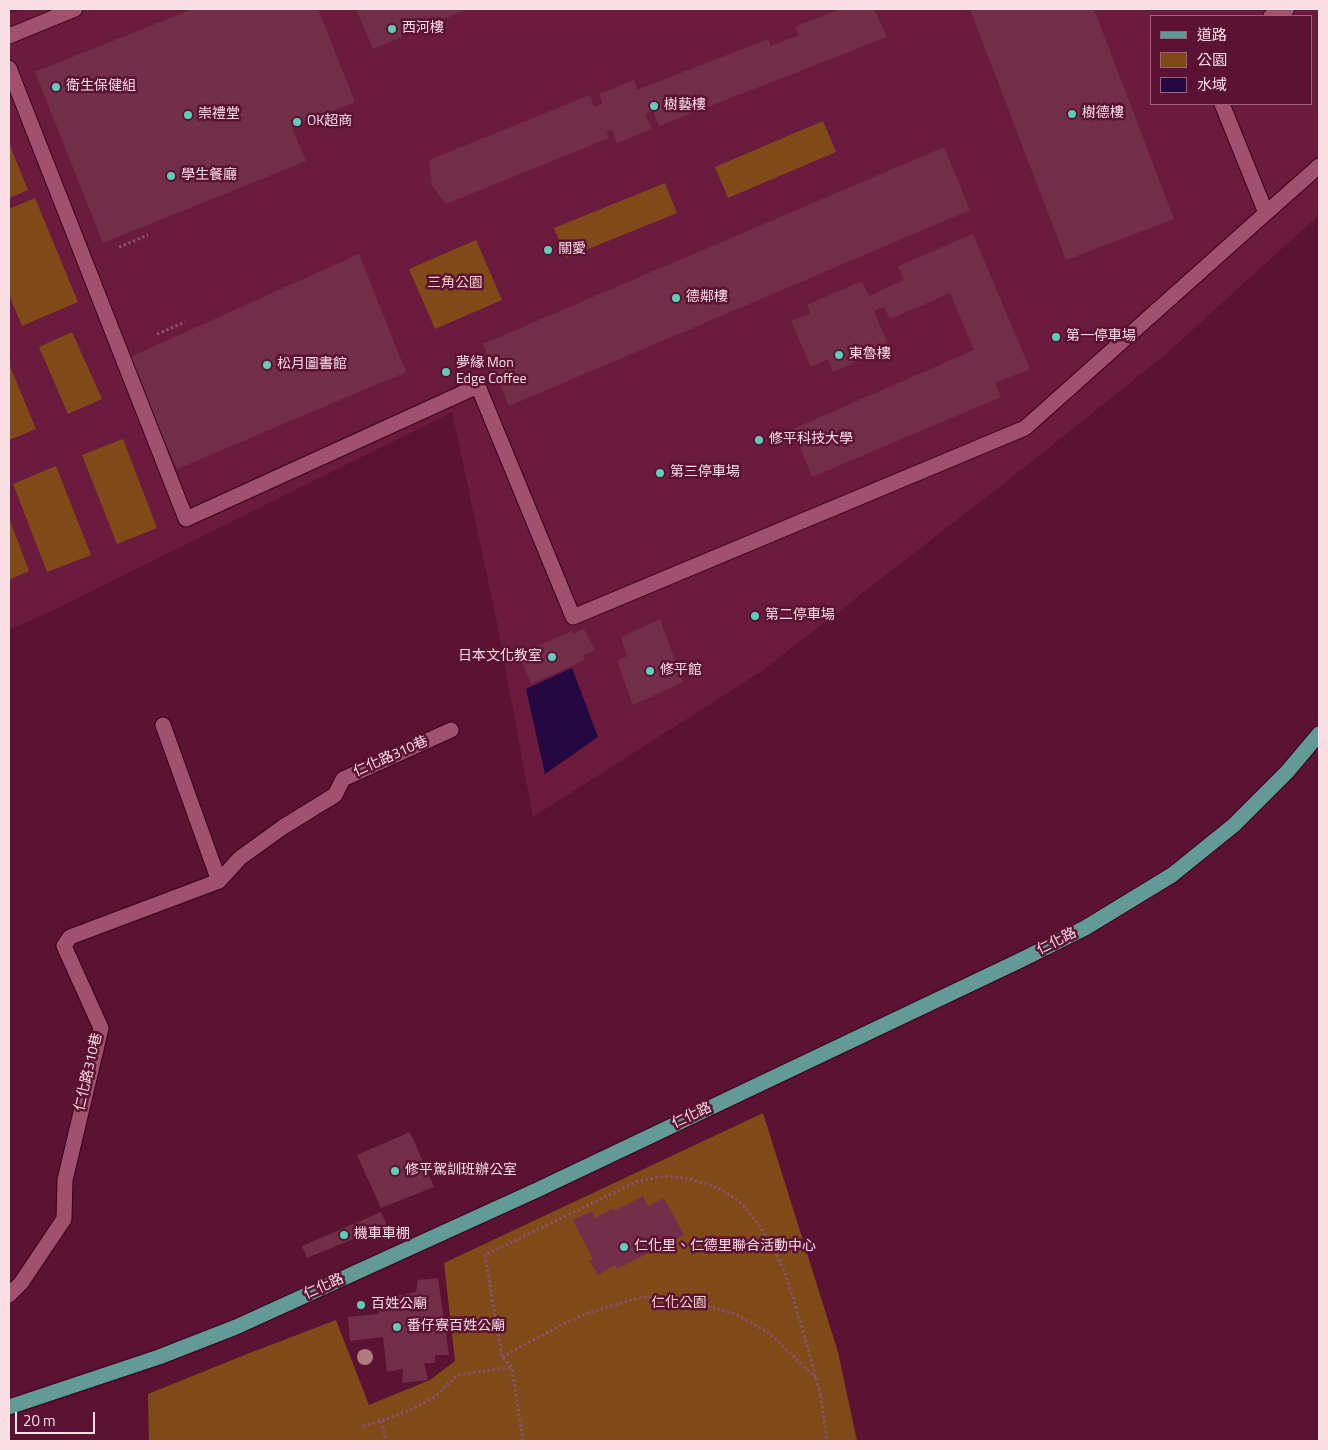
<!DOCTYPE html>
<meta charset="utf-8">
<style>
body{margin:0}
#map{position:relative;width:1328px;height:1450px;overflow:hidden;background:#5b1233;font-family:"Titillium Web","Noto Sans TC",sans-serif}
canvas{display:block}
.frame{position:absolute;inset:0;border:10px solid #fadfe7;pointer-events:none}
.legend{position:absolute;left:1150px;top:15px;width:162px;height:90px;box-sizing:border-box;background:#5b1233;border:1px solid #9b647b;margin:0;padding:6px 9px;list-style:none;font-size:15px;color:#fadfe7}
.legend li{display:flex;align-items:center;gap:10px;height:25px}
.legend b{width:25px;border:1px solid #9b647b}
.scale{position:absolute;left:15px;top:1412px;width:80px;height:22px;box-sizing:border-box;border:2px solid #fadfe7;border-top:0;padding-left:6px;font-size:15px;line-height:18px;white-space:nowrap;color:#fadfe7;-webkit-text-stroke:4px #5b1233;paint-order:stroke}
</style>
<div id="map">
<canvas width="1328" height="1450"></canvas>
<div class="frame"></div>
<ul class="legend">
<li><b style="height:6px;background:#639a97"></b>道路</li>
<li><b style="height:14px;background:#804a19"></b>公園</li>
<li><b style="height:14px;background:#230842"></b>水域</li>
</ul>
<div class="scale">20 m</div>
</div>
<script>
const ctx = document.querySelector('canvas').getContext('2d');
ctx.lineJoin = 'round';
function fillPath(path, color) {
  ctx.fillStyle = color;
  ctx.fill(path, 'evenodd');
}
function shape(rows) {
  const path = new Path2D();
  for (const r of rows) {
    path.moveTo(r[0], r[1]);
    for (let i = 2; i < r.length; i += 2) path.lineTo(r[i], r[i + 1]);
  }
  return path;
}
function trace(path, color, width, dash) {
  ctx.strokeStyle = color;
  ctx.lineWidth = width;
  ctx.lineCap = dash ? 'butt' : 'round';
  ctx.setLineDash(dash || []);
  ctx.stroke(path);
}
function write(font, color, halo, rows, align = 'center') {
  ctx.font = font + ' "Titillium Web","Noto Sans TC",sans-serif';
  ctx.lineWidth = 5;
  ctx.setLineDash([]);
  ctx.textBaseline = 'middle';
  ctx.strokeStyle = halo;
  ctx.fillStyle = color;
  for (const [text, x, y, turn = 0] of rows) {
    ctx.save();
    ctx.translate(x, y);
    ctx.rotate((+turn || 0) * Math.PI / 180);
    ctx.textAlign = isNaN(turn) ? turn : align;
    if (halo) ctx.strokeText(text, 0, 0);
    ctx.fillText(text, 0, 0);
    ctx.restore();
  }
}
fillPath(shape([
 [23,9,1319,9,1319,215,1166,354,1025,467,762,671,533,817,495,613,452,412,50,612,9,630,9,14],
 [1152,16,1312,16,1312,104,1152,104]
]), '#6b1b3e');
fillPath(shape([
 [823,121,836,152,728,198,715,167],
 [9,143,28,190,9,198],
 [665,183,677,213,566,258,554,228],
 [35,198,78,302,22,326,9,295,9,209],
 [476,240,502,300,435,329,409,269],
 [72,332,102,399,68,414,39,347],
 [9,364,36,429,9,440],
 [123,439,157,528,117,544,82,455],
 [56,466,91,555,47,572,13,484],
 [9,518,29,571,9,580],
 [763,1113,838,1352,857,1441,149,1441,148,1394,247,1354,336,1320,369,1405,430,1380,455,1361,444,1263]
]), '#804a19');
fillPath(shape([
 [572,668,598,737,545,774,526,689]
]), '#230842');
fillPath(shape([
 [193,9,318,9,355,102,292,127,306,161,103,243,35,72],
 [356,9,468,9,373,49],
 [840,9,874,9,887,37,659,126,653,111,645,114,652,129,617,143,612,130,606,132,609,138,446,204,432,186,429,160,590,95,594,107,603,104,599,94,634,80,637,90,768,39,771,46,799,35,795,27],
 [970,9,1094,9,1174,219,1066,260],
 [944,147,970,210,509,406,483,344],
 [973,234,1030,369,995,383,1001,397,812,477,793,429,974,350,950,293,890,319,884,307,874,311,889,347,833,372,828,359,811,367,791,321,810,313,807,305,862,281,869,296,904,280,898,266],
 [359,254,406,372,177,469,128,358],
 [660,619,683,682,633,705,617,661,627,656,621,637],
 [584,629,595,650,583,655,585,660,531,684,519,654,572,631,573,634],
 [410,1132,434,1187,381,1208,357,1155],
 [643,1196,648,1206,664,1198,684,1235,617,1269,615,1265,598,1275,589,1261,593,1259,573,1220,592,1211,595,1218,611,1209,616,1210],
 [381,1212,387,1225,307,1258,302,1246],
 [438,1278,449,1355,435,1355,435,1363,424,1363,428,1380,402,1383,403,1369,387,1372,383,1337,350,1341,348,1317,379,1314,378,1299,416,1292,418,1280]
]), '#732f49');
const minor = shape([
 [1271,16,1287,9],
 [9,36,75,9],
 [9,68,186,519,478,386,573,617,1025,428,1266,213,1222,104],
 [1266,213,1319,166],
 [163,725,219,881],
 [9,1295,21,1283,64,1219,65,1180,101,1028,64,946,70,937,219,881,240,858,283,827,335,795,343,779,451,730]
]);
const major = shape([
 [9,1407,159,1357,236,1327,537,1190,1021,960,1085,928,1172,875,1234,825,1287,772,1319,734]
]);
trace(minor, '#37021b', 17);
trace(major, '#37021b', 17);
trace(shape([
 [119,247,148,235],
 [157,334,185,322],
 [502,1357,561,1325,588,1313,638,1298,665,1296,715,1308,737,1315,750,1322,769,1333,816,1378],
 [821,1396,827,1441],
 [381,1421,386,1441],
 [363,1426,381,1421,410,1410,435,1397,457,1375,512,1367],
 [523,1441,512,1367,502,1357,485,1255,638,1181,665,1176,690,1179,716,1187,729,1194,743,1205,761,1228,773,1247,784,1270,792,1295,801,1324,821,1396]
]), '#8c516a', 3, [2.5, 2.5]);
trace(minor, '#a0516e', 15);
trace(major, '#639a97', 15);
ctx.fillStyle = '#b07c7d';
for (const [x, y] of [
 [365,1357]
]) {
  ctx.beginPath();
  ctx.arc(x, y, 8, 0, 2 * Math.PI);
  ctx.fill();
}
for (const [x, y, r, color] of [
 [392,29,5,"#5eceb8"],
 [56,87,5,"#5eceb8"],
 [654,106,5,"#5eceb8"],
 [1072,114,5,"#5eceb8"],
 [188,115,5,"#5eceb8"],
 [297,122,5,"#5eceb8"],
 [171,176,5,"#5eceb8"],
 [548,250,5,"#5eceb8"],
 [676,298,5,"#5eceb8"],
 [1056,337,5,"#5eceb8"],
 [839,355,5,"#5eceb8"],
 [267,365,5,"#5eceb8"],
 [446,372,5,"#5eceb8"],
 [759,440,5,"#5eceb8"],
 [660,473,5,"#5eceb8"],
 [755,616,5,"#5eceb8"],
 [552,657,5,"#5eceb8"],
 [650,671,5,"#5eceb8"],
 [395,1171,5,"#5eceb8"],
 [344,1235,5,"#5eceb8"],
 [624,1247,5,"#5eceb8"],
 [361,1305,5,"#5eceb8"],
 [397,1327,5,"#5eceb8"]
]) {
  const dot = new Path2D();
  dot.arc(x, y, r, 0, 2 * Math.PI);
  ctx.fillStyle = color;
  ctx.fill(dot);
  trace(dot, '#5b1233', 2);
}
write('14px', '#fadfe7', '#5b1233', [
 ["西河樓",402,29],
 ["衛生保健組",66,87],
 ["樹藝樓",664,106],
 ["樹德樓",1082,114],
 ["崇禮堂",198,115],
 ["OK超商",307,122],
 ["學生餐廳",181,176],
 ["關愛",558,250],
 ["德鄰樓",686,298],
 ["第一停車場",1066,337],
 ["東魯樓",849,355],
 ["夢緣 Mon",456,364],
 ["Edge Coffee",456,380],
 ["松月圖書館",277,365],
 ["修平科技大學",769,440],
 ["第三停車場",670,473],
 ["第二停車場",765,616],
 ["日本文化教室",542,657,"right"],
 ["修平館",660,671],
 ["修平駕訓班辦公室",405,1171],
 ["機車車棚",354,1235],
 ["仁化里、仁德里聯合活動中心",634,1247],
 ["百姓公廟",371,1305],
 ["番仔寮百姓公廟",407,1327]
], 'left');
write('14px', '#f6d3ba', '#5b1233', [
 ["三角公園",455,284],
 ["仁化公園",679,1304]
]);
write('14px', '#fadfe7', '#5b1233', [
 ["仁化路310巷",391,757,-24],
 ["仁化路",1057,942,-27],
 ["仁化路310巷",89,1072,-77],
 ["仁化路",692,1116,-25],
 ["仁化路",324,1287,-24]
]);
</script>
